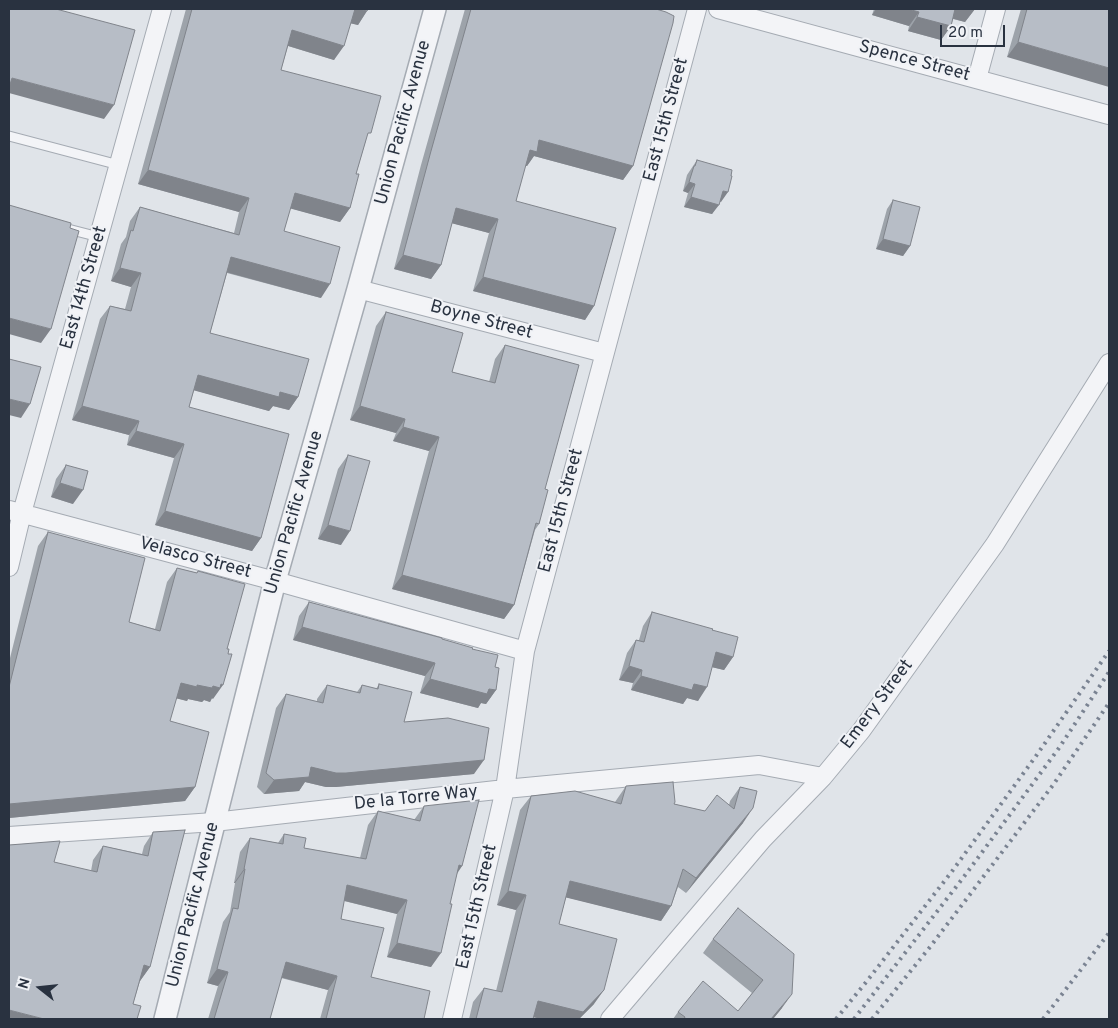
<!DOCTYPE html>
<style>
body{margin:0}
#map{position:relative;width:1118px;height:1028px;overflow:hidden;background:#e0e4e9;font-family:Overpass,sans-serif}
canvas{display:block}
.frame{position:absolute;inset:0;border:10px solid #293240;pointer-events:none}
.north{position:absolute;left:15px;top:963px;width:50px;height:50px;-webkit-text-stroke:4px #f0f2f6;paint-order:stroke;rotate:286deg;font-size:14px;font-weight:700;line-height:20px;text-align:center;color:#293240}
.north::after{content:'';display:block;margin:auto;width:18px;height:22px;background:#293240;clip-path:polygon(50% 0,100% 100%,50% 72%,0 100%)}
.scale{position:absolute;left:940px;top:25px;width:65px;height:22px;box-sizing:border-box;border:2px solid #293240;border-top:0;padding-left:6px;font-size:15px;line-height:18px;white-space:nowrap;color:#293240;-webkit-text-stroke:4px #f0f2f6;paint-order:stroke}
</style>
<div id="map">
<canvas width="1118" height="1028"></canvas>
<div class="frame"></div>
<div class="north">N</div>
<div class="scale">20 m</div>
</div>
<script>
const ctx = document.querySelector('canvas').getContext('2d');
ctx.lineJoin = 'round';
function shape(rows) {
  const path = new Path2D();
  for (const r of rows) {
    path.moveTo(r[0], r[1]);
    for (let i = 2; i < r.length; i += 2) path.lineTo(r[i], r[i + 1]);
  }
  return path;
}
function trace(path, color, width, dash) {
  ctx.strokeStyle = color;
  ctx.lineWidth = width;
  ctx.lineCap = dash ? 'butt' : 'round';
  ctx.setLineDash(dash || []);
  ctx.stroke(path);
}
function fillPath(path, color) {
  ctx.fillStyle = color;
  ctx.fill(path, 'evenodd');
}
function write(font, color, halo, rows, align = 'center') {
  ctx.font = font + ' Overpass,sans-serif';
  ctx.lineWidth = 4;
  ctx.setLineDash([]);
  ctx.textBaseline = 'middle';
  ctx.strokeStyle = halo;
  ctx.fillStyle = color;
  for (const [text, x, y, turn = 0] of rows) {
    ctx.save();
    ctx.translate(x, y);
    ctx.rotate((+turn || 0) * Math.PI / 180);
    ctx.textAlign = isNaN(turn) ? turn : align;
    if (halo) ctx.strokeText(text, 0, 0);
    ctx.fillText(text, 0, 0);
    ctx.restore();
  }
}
const service = shape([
 [9,136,119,165],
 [68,229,99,237]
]);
const minor = shape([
 [718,9,1109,115],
 [977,79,996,9],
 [358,289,604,353],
 [9,510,275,581,525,651],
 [9,567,22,513,162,9],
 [9,836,214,822,505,789,759,765,823,777],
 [452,1019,505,789,525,651,697,9],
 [610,1019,763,839,823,777,861,731,995,544,1109,363]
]);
const tertiary = shape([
 [165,1019,275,581,358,289,435,9]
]);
trace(service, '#a5abb3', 11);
trace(minor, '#a5abb3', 20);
trace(tertiary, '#a5abb3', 24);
trace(service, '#f3f4f7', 9);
trace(minor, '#f3f4f7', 18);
trace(tertiary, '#f3f4f7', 21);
trace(shape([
 [836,1019,867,981,953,870,1036,756,1109,651],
 [854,1019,966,874,1059,748,1109,672],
 [872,1019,930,947,1053,785,1109,703],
 [1043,1019,1109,933]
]), '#7a8392', 4, [2.5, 5]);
fillPath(shape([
 [186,9,368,9,358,25,350,23,334,60,288,46,281,70,366,140,356,174,350,208,340,222,290,208,284,231,321,298,227,273,210,333,298,397,289,410,273,406,269,411,194,390,189,407,261,538,252,551,155,525,174,458,127,445,129,435,72,420,100,319,110,306,125,309,131,287,111,281,121,244,126,237,130,221,140,207,234,233,239,212,138,184],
 [465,9,656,9,633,166,623,180,534,156,527,166,525,166,516,201,594,306,585,320,473,291,489,233,452,223,441,265,431,279,394,269,421,165],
 [874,9,975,9,965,22,953,19,951,26,941,40,908,31,909,26,872,15],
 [1021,9,1109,9,1007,57],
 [697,160,721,202,720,201,712,214,684,207,688,193,683,191,687,175],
 [893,200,910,246,903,256,876,249,887,209],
 [386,312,452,372,489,382,495,359,505,345,545,489,539,524,535,530,514,605,504,619,392,589,429,451,393,441,396,433,350,420,376,326],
 [348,455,341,545,318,539,338,469],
 [66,465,73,504,51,497,56,479],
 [48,532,129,622,155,629,167,582,177,568,197,573,198,571,213,699,212,698,210,702,204,700,202,702,188,699,187,701,176,698,170,721,195,787,185,801,9,818,9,662,38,546],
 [309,602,442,639,472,649,495,667,496,690,486,704,481,703,478,708,420,693,425,676,293,640,299,616],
 [652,612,712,630,733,657,724,670,712,667,698,701,687,698,683,704,631,690,633,683,619,680,627,653,636,640,639,640,643,626],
 [379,684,404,722,474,774,336,787,326,787,305,782,299,791,264,794,257,787,276,708,286,694,317,702,317,699,327,685,357,692,362,685,376,689],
 [626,786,674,804,705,811,729,805,730,801,740,787,743,823,686,893,678,887,671,906,661,921,566,897,559,924,594,1004,579,1019,542,1019,533,1017,533,1019,469,1019,473,1002,484,988,496,991,516,910,497,905,520,810,531,796,615,802],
 [424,806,462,866,457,874,431,967,387,957,397,914,344,901,341,919,371,977,424,1019,320,1019,328,990,281,978,270,1019,208,1019,218,986,207,983,223,922,230,912,235,883,234,883,240,852,250,838,278,843,284,834,304,848,360,858,368,825,378,811,414,820],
 [153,832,150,967,140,981,133,1004,54,862,91,871,93,860,103,846,142,854,144,846],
 [738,908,782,1008,773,1019,673,1019,678,1012,738,1011,752,993,703,953,713,939]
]), '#9da3aa');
fillPath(shape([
 [354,9,358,9,367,11,358,25,345,22],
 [876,9,908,9,919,12,909,26,872,15],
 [953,9,975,9,965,22,947,17],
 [917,17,951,26,941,40,908,31],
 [292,30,344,46,334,60,282,44],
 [1018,42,1109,68,1109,87,1007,57],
 [12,78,114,105,104,119,9,93,9,82],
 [539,140,633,166,623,180,534,156,527,166,520,164,530,150],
 [148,170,249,198,239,212,138,184],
 [689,182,695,184,688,193,683,191],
 [723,191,728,192,721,202,716,200],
 [295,193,350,208,340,222,285,207],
 [691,197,719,205,712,214,684,207],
 [456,208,498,219,489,233,447,222],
 [883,239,910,246,903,256,876,249],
 [403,255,441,265,431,279,394,269],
 [231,257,330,284,321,298,222,271],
 [120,268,141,273,131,287,111,281],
 [483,277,594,306,585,320,473,291],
 [9,318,51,329,41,343,9,334],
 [198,375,280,392,298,397,289,410,273,406,269,411,189,389],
 [9,399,30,404,21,418,9,415],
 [82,406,139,421,129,435,72,420],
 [360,406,405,419,396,433,350,420],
 [403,427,439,437,429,451,393,441],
 [136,431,184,444,174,458,127,445],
 [60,483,83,490,73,504,51,497],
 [165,511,261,538,252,551,155,525],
 [328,525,350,531,341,545,318,539],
 [402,575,514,605,504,619,392,589],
 [302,627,435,663,425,676,293,640],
 [716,652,733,657,724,670,707,666],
 [629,666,642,670,633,683,619,680],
 [641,676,694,684,707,687,698,701,687,698,683,704,631,690],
 [430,679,489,689,496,690,486,704,481,703,478,708,420,693],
 [181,683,213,686,221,684,223,685,213,699,212,698,210,702,204,700,202,702,188,699,187,701,171,697],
 [484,760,474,774,336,787,326,787,305,782,299,791,264,794,274,780,311,767],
 [195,787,185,801,9,818,9,804],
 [753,808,743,823,686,893,696,878],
 [459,865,462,866,452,880],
 [244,869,245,869,235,883,234,883],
 [570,881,671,906,661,921,560,896],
 [347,885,407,900,397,914,337,899],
 [508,891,526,895,516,910,497,905],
 [397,943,441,953,431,967,387,957],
 [286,962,337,976,328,990,276,976],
 [144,965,150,967,140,981,134,979],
 [217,969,228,972,218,986,207,983],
 [604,990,594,1004,579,1019,542,1019,527,1016,538,1001],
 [792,994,782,1008,773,1019,771,1019],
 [9,1010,44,1019,9,1019]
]), '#80848b');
const building = shape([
 [9,9,56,9,135,30,114,105,12,78,9,88,9,9],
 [192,9,355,9,344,46,292,30,281,70,381,96,371,133,368,133,356,174,359,174,350,208,295,193,284,231,340,247,330,284,231,257,210,333,309,359,298,397,280,392,279,397,198,375,189,407,289,434,261,538,165,511,184,444,136,431,139,421,82,406,110,306,131,311,141,273,120,268,131,230,133,231,140,207,239,235,249,198,148,170,192,9],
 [358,9,368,9,367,11,358,9],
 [471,9,656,9,666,12,674,16,673,23,633,166,539,140,537,152,530,150,516,201,616,228,594,306,483,277,498,219,456,208,441,265,403,255,431,151,471,9],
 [908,9,955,9,951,26,917,17,919,12,908,9],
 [1027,9,1109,9,1109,68,1018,42,1027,9],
 [697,160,732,170,731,176,732,176,728,192,723,191,719,205,691,197,695,184,689,182,694,166,695,166,697,160],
 [893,200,920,207,910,246,883,239,893,200],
 [9,205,71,223,70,228,79,231,51,329,9,318,9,205],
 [386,312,463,333,452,372,495,383,505,345,579,365,545,489,548,490,539,524,536,523,514,605,402,575,439,437,403,427,405,419,360,406,386,312],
 [9,359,41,367,30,404,9,399,9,359],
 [348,455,370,461,350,531,328,525,348,455],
 [66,465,88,471,83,490,60,483,66,465],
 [48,532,145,558,129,622,160,631,177,568,197,573,198,571,245,584,227,649,229,649,228,654,232,654,223,685,221,684,220,688,213,686,212,688,197,685,197,687,181,683,170,721,209,732,195,787,9,804,9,687,48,532],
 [309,602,442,638,442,639,473,648,472,649,498,655,495,667,499,668,496,690,489,689,487,694,430,679,435,663,302,627,309,602],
 [652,612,713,629,712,630,738,637,733,657,716,652,707,687,694,684,692,690,641,676,642,670,629,666,636,640,644,642,652,612],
 [379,684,412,692,404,722,448,718,489,728,484,760,346,773,336,773,311,767,309,777,274,780,266,773,286,694,323,703,327,685,360,693,362,685,378,689,379,684],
 [673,782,675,802,674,804,705,811,717,795,734,809,740,787,757,791,753,808,696,878,683,869,671,906,570,881,559,924,617,939,604,990,583,1012,538,1001,533,1019,476,1019,484,988,502,992,526,895,508,891,531,796,575,791,621,804,626,786,673,782],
 [479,800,462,866,459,865,450,904,452,904,441,953,397,943,407,900,347,885,341,919,384,928,371,977,430,991,424,1019,326,1019,337,976,286,962,270,1019,214,1019,228,972,217,969,233,908,238,909,245,869,244,869,250,838,283,844,284,834,306,838,304,848,366,859,378,811,420,821,424,806,479,800],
 [185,830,150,967,144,965,133,1004,141,1006,137,1019,44,1019,9,1010,9,845,60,841,54,862,97,872,103,846,148,856,153,832,185,830],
 [738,908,794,954,792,994,771,1019,684,1019,685,1017,678,1012,703,981,738,1011,763,980,713,939,738,908]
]);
fillPath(building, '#b7bdc6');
trace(building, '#80848b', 1);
write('18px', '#293240', '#f0f2f6', [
 ["Spence Street",914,62,15],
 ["East 15th Street",667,120,-75],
 ["Union Pacific Avenue",404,123,-75],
 ["East 14th Street",85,288,-74],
 ["Boyne Street",481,321,15],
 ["East 15th Street",562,511,-75],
 ["Union Pacific Avenue",295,513,-74],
 ["Velasco Street",195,559,15],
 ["Emery Street",878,705,-53],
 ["De la Torre Way",416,799,-6],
 ["Union Pacific Avenue",194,905,-76],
 ["East 15th Street",478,907,-77]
]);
</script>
